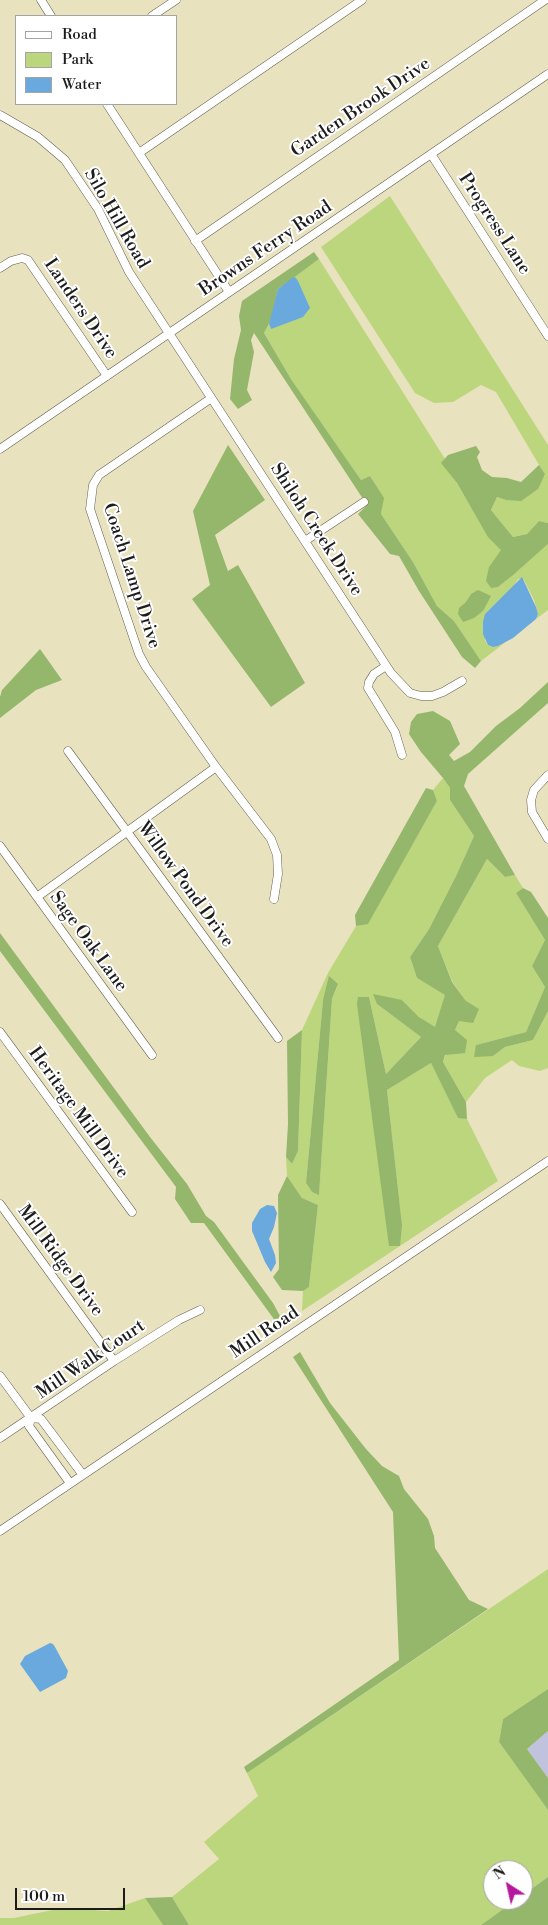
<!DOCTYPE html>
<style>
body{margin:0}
#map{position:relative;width:548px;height:1925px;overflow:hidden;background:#e9e2bf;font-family:"Libre Bodoni",serif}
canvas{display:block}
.legend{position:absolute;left:15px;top:15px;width:162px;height:90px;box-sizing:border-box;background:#fff;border:1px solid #a4a4a4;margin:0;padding:6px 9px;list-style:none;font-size:15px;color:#1c1c1c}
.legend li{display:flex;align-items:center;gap:10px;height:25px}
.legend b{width:25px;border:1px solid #a4a4a4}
.north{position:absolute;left:483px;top:1860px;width:50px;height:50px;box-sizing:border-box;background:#fff;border:1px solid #a4a4a4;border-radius:50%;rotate:325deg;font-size:14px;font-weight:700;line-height:20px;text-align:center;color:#1c1c1c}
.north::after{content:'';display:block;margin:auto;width:18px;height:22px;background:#b5179e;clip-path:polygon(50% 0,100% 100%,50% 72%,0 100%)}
.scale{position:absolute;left:15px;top:1888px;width:110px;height:22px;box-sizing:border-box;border:2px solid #1c1c1c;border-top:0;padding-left:6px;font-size:15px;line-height:18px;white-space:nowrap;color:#1c1c1c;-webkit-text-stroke:4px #fff;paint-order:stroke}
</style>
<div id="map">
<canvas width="548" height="1925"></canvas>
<ul class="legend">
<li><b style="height:6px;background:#fff"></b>Road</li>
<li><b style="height:14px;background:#bbd67c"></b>Park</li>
<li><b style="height:14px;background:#69a9dd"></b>Water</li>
</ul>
<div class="north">N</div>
<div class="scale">100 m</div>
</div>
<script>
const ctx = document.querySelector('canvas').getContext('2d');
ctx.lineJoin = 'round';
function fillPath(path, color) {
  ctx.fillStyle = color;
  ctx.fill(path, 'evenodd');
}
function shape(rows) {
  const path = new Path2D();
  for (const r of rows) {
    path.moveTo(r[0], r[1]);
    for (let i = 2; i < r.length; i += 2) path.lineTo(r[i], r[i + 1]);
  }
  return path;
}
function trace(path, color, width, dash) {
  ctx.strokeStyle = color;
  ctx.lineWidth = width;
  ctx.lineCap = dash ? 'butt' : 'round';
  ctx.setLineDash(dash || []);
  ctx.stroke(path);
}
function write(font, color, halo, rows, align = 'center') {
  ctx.font = font + ' "Libre Bodoni",serif';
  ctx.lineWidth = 4;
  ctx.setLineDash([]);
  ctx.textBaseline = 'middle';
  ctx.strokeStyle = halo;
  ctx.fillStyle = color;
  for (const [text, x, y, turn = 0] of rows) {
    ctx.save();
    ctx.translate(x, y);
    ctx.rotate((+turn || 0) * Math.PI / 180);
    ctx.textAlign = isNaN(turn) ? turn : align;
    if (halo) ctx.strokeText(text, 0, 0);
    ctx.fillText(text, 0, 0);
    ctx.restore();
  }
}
fillPath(shape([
 [548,1731,548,1778,527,1749]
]), '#c1c2dd');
fillPath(shape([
 [390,196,548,445,548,523,539,521,527,534,513,537,491,510,497,497,506,500,545,475,496,392,481,385,453,402,434,403,415,393,321,247],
 [319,259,445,459,442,463,457,483,470,505,502,550,489,567,498,587,548,544,548,610,536,619,538,614,534,600,524,580,518,579,513,587,485,614,485,640,488,645,493,647,498,646,507,641,481,661,454,621,437,606,413,562,381,514,383,498,370,476,361,480,291,379,264,333,269,324,271,329,295,277,292,278],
 [471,594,483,611,473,618,463,621,465,603],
 [443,778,450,788,450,800,474,836,456,876,429,929,410,957,417,978,446,995,435,1028,419,1017,402,1000,377,1004,421,1037,386,1074,369,997,402,1225,387,1090,431,1063,458,1117,467,1119,498,1181,302,1311,303,1291,309,1287,318,1205,302,1198,287,1176,286,1157,292,1164,298,1151,302,1030,328,973,356,926,368,923,437,801,433,790],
 [338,985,332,999,319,1194,312,1192,306,1183,323,1000],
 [487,859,505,877,515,875,523,888,516,893,545,940,532,966,545,987,526,1032,476,1045,493,1056,505,1047,533,1040,548,1011,548,1068,540,1071,519,1066,512,1060,485,1078,466,1102,443,1062,466,1001,452,981,438,946],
 [548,1569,548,1689,503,1719,499,1742,548,1810,548,1877,523,1895,523,1870,493,1870,493,1900,516,1900,481,1925,189,1925,172,1897,219,1859,204,1842,258,1796,247,1773],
 [145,1898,163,1925,0,1925,0,1918,14,1918,62,1908,108,1911]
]), '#bbd67c');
fillPath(shape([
 [314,252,319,259,278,289,271,320,264,333,291,379,361,480,370,476,384,498,381,514,413,562,437,606,454,621,481,661,475,668,462,657,419,591,399,556,390,554,358,514,367,505,254,333,251,340,254,352,247,390,252,400,238,409,230,399,234,359,241,330,239,316,242,301],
 [228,445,265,500,215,535,228,571,238,565,305,683,271,707,192,599,210,585,193,511],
 [476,446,480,452,477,457,482,470,492,477,507,478,521,482,539,465,545,474,538,489,521,501,506,500,497,497,491,510,513,537,527,534,539,521,548,523,548,544,513,575,498,587,491,588,486,581,489,567,501,550,488,537,457,483,441,463,448,455],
 [478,590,491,596,483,611,474,618,463,622,458,614,459,608,465,603,471,594],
 [40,649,62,680,36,690,0,718,0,697,2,690],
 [548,682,548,703,468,774,464,786,515,875,505,877,487,859,438,946,452,982,466,1001,479,1009,473,1023,459,1021,455,1030,467,1040,465,1053,445,1055,443,1062,466,1102,467,1119,458,1118,431,1063,387,1090,402,1225,400,1246,389,1246,357,1004,358,997,369,997,386,1074,421,1037,377,1004,373,994,402,1000,419,1017,435,1027,445,995,417,978,410,957,429,929,456,876,474,836,450,800,450,788,443,778,421,752,409,734,411,722,417,714,433,711,450,721,460,744,449,755,454,761,470,752,496,726,520,708],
 [426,788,433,790,437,801,368,924,356,926,355,915],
 [523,888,531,892,548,918,548,1011,533,1040,505,1047,493,1056,474,1057,476,1045,526,1032,545,987,532,966,545,940,516,893],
 [0,933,150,1137,187,1184,206,1216,214,1222,273,1303,280,1316,276,1322,204,1223,191,1223,175,1199,176,1187,0,951],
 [329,976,338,984,332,999,319,1195,312,1192,306,1183,323,1000],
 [302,1030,298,1151,292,1164,286,1157,288,1124,287,1041],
 [287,1176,302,1198,318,1205,309,1287,303,1291,282,1290,273,1277,279,1269,278,1195],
 [300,1352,330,1403,366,1449,382,1466,399,1476,404,1489,428,1519,434,1536,435,1548,469,1600,488,1609,247,1773,244,1767,399,1660,393,1512,293,1357],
 [548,1689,548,1731,527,1749,548,1778,548,1810,499,1742,503,1719],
 [548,1877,548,1925,481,1925,516,1900,523,1900,523,1895],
 [172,1897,189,1925,163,1925,145,1898]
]), '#94b76c');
fillPath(shape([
 [295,277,298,281,310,308,303,317,271,329,269,324,278,289,292,278],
 [522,577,536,607,538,614,536,619,513,638,498,646,493,647,488,645,483,634,483,622,485,614],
 [267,1205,274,1206,277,1213,274,1227,269,1239,275,1255,276,1263,271,1272,265,1262,252,1231,252,1223,260,1209],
 [50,1643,53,1644,55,1647,68,1671,66,1678,40,1692,20,1664,25,1656]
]), '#69a9dd');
const minor = shape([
 [41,0,51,16],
 [152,16,176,0],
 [107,104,229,292],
 [0,115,38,137,65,160,98,209,129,272,391,673,410,693,421,696,432,696,443,692,462,681],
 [139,153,362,0],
 [431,154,548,336],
 [195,241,545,0],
 [0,268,11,261,22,258,28,260,107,376],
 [210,399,99,475,93,485,90,509,139,654,146,667,216,767,271,839,277,855,278,874,274,899],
 [0,449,548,74],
 [305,541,364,502],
 [386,666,374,674,369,682,368,688,395,732,402,755],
 [68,751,278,1038],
 [548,775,534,790,531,800,532,812,548,839],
 [0,846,152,1055],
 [37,897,216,767],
 [0,1032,132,1212],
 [0,1204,114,1361],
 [0,1376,31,1418,41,1419,83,1475],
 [31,1418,29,1426,70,1483],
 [0,1438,114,1361,179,1320,200,1310],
 [0,1531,548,1161]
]);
trace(minor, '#646155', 9);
trace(minor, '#fff', 8);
write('18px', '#1c1c1c', '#fff', [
 ["Garden Brook Drive",361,108,-34],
 ["Silo Hill Road",116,219,60],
 ["Progress Lane",494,224,57],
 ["Browns Ferry Road",266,249,-34],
 ["Landers Drive",80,309,56],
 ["Shiloh Creek Drive",316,530,57],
 ["Coach Lamp Drive",131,576,72],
 ["Willow Pond Drive",185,885,54],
 ["Sage Oak Lane",88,942,54],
 ["Heritage Mill Drive",78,1113,54],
 ["Mill Ridge Drive",60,1261,54],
 ["Mill Road",265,1333,-34],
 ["Mill Walk Court",91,1360,-34]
]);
</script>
